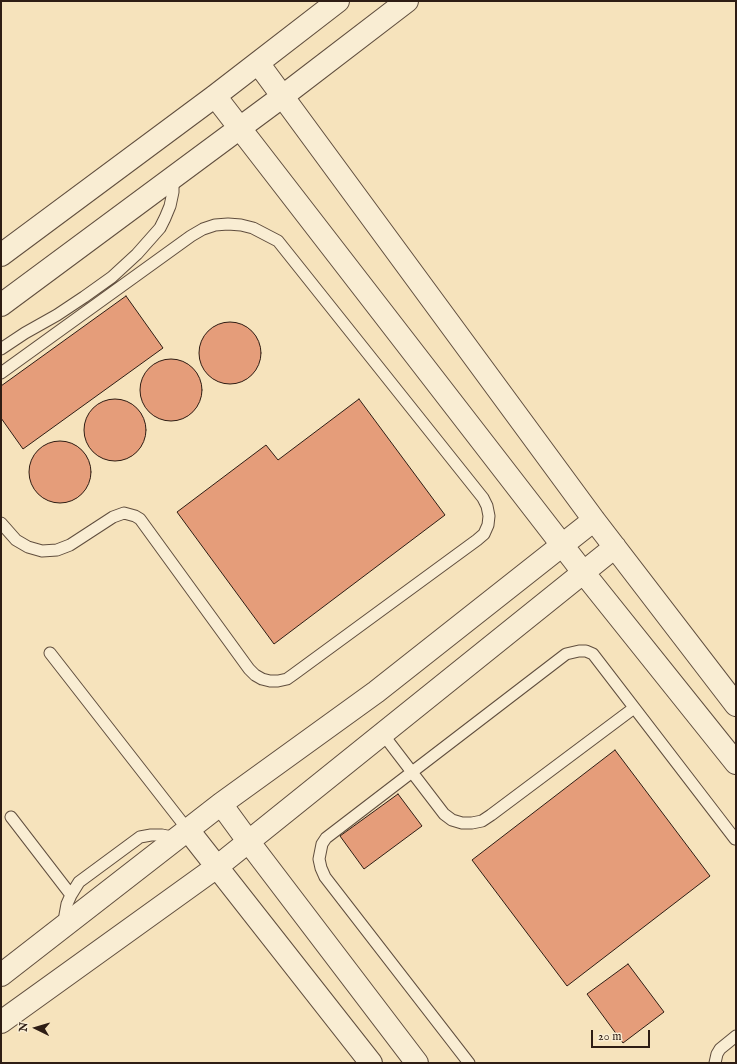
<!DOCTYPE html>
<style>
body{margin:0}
#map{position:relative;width:737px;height:1064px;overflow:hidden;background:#f6e3bc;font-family:"IM FELL English",serif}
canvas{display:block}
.frame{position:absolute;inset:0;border:2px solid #2e1d14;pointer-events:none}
.north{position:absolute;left:16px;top:1008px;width:40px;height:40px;-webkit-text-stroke:3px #f9edd3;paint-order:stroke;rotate:275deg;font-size:11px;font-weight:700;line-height:16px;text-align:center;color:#2e1d14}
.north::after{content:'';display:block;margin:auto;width:14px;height:18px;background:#2e1d14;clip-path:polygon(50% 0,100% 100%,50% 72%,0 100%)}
.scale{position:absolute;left:591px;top:1030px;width:59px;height:18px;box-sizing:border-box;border:2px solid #2e1d14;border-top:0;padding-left:5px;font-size:12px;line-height:14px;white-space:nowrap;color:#2e1d14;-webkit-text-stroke:3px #f9edd3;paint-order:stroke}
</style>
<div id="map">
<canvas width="737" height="1064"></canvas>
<div class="frame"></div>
<div class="north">N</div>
<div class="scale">20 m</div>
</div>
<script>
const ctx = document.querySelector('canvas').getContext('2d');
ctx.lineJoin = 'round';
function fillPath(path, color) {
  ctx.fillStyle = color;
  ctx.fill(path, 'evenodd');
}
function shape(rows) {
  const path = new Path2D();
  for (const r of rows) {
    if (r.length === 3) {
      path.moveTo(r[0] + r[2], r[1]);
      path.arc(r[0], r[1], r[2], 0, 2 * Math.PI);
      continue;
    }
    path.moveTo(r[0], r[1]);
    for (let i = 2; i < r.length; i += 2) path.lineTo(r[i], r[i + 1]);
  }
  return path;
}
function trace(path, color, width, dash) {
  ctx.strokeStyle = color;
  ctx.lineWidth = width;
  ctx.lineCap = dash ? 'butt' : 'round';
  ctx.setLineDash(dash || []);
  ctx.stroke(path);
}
const building = shape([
 [126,296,163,348,23,449,1,418,1,386,126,296],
 [230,353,31],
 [171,390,31],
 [359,399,445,515,274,644,177,512,266,445,278,460,359,399],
 [115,430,31],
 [60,472,31],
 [615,750,710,876,567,986,472,860,615,750],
 [398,794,422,826,364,869,340,836,398,794],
 [628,964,664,1012,623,1043,587,994,628,964]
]);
fillPath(building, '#e59d7a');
trace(building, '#2e1d14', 1);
const lane = shape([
 [1,349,25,333,57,315,84,297,112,277,137,254,160,228,165,218,170,206,173,192,173,178],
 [1,373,191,236,203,229,215,225,228,224,241,225,253,228,278,241,483,498,487,506,489,516,488,525,484,534,477,540,294,674,287,679,278,681,270,681,262,679,255,675,249,669,140,519,135,516,124,513,113,517,70,545,57,550,42,551,28,547,16,540,1,523],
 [50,653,188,830],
 [382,733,444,814,452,820,462,823,472,823,482,821,491,815,634,708],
 [11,817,71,895],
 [66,925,65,915,67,904,71,895,79,882,140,837,151,835,162,835,177,838],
 [469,1063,325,877,321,868,319,859,322,844,326,838,566,654,579,651,586,651,593,654,735,839],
 [715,1063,717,1054,720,1049,736,1036]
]);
const street = shape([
 [258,63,594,520,736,705],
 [215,96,583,572,736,763],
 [1,255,215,96,338,1],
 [1,305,283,96,407,1],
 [221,804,248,841,417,1063],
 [188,830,371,1063],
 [1,975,221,804,376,692,594,520],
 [1,1022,218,866,615,547]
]);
trace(lane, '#604e3e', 13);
trace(street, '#604e3e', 24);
trace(lane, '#f9edd3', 11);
trace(street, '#f9edd3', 22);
</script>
